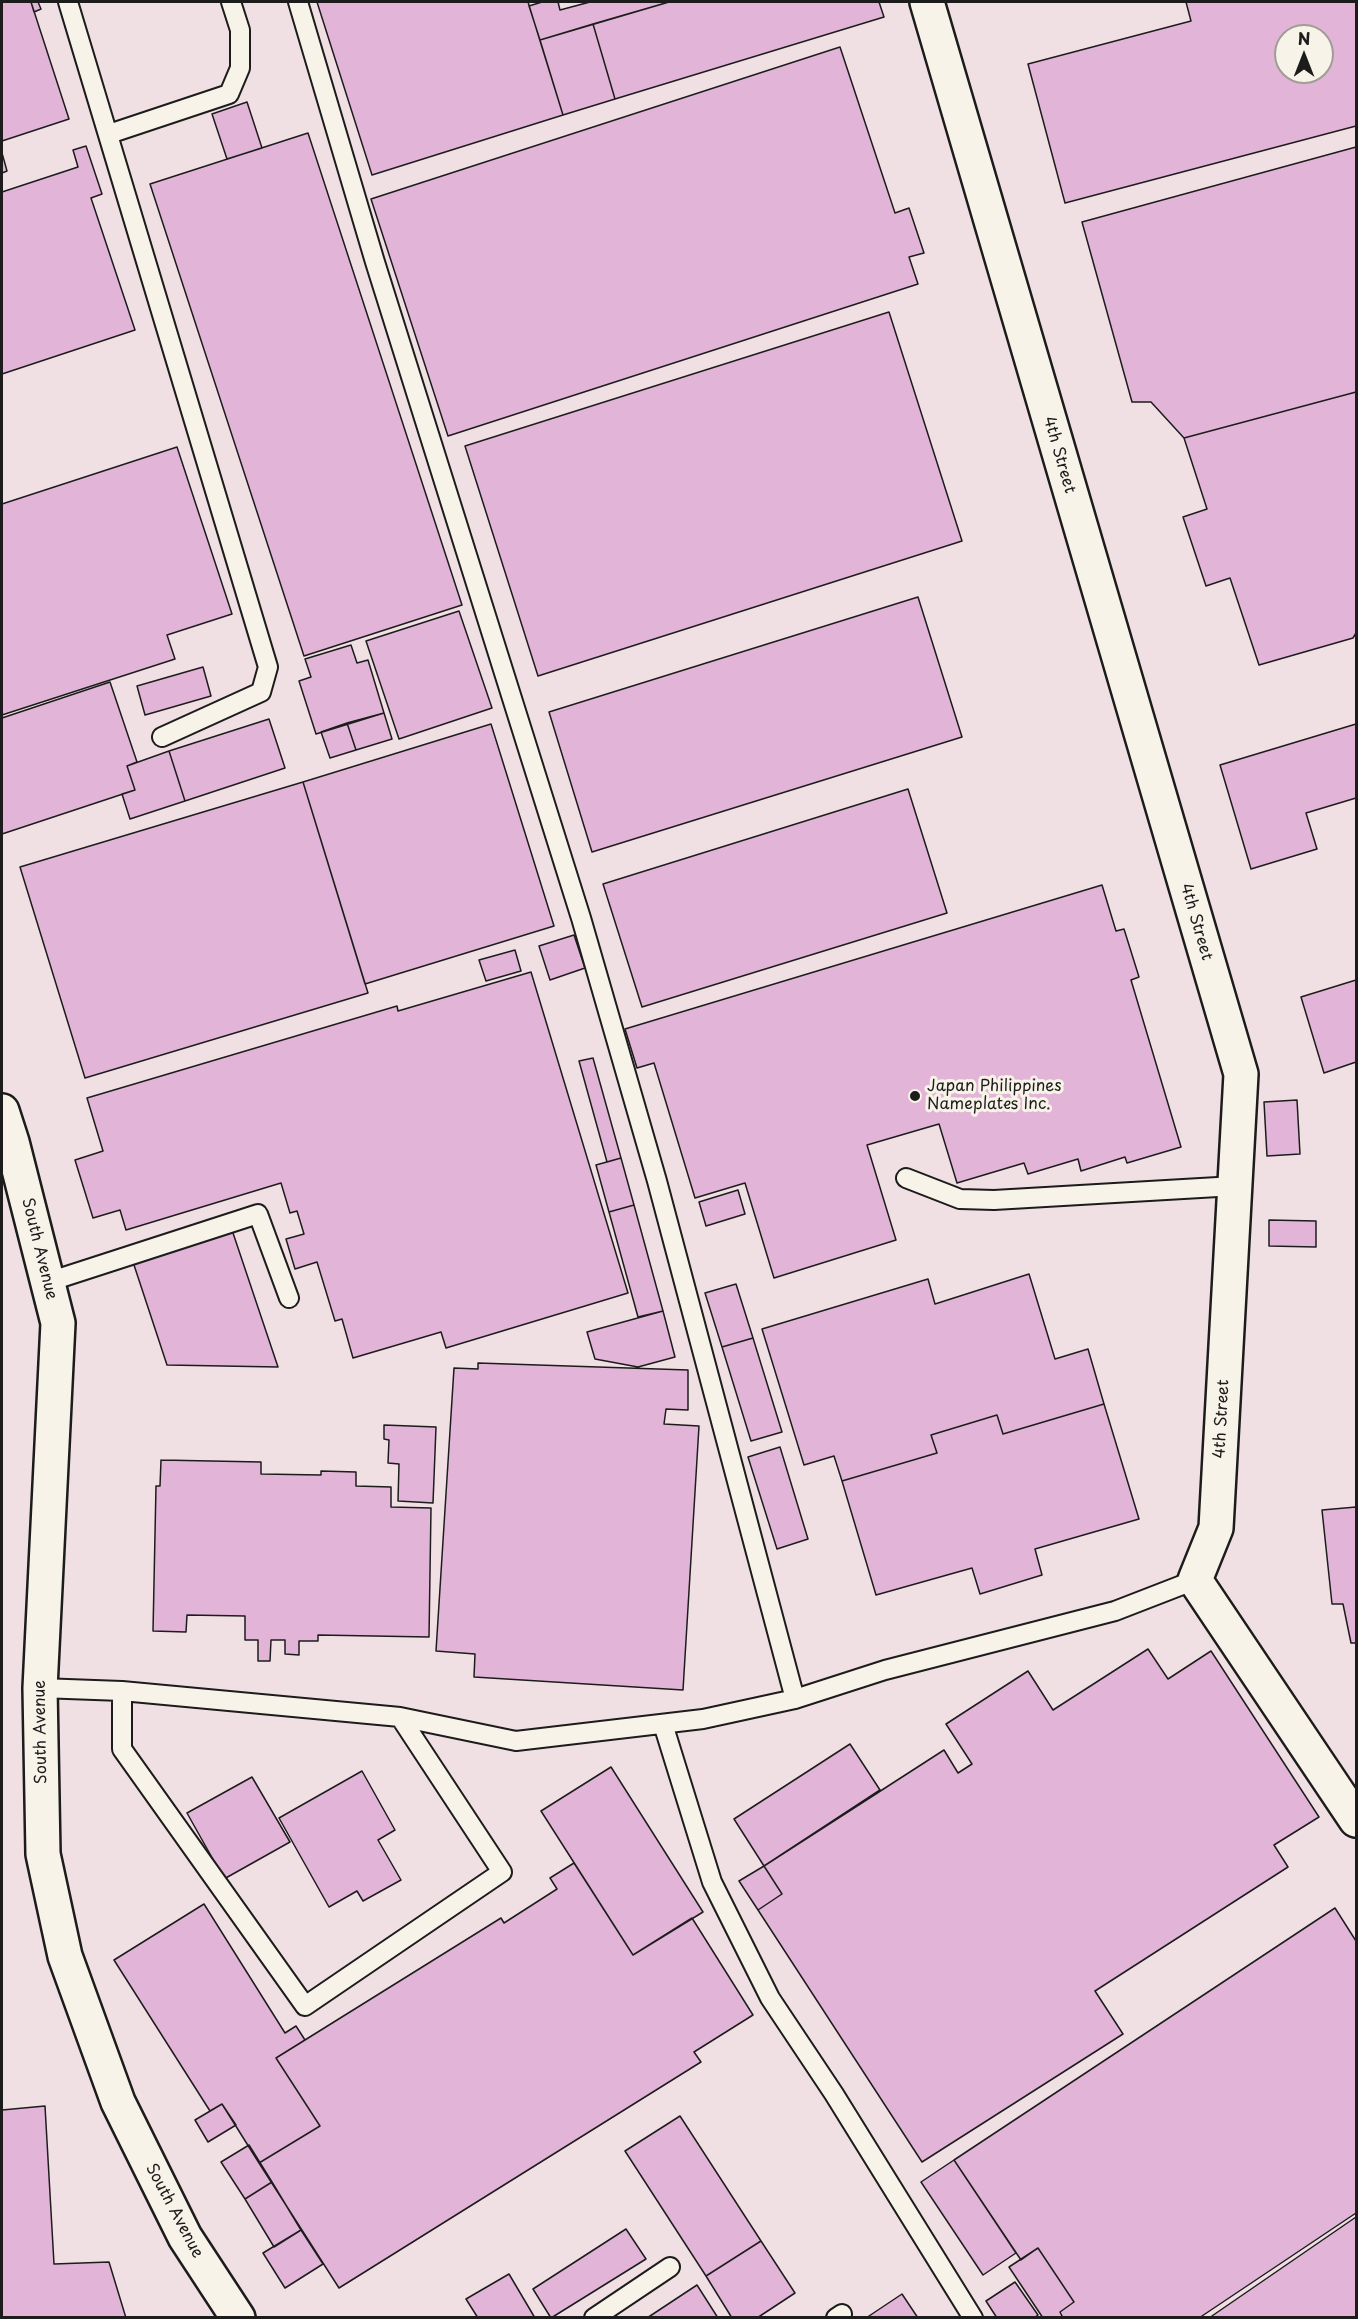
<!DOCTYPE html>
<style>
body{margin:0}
#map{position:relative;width:1358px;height:2319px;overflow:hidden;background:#f7f3e8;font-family:"Playpen Sans",sans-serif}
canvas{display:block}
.frame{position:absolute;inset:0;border:3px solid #1c1c1c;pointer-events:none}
.north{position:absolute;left:1274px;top:24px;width:60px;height:60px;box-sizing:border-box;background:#f7f3e8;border:2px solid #9f9d96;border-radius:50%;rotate:0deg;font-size:16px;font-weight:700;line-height:24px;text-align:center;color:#1c1c1c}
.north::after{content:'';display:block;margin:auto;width:21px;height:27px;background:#1c1c1c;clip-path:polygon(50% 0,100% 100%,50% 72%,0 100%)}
</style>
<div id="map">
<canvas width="1358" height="2319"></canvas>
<div class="frame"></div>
<div class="north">N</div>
</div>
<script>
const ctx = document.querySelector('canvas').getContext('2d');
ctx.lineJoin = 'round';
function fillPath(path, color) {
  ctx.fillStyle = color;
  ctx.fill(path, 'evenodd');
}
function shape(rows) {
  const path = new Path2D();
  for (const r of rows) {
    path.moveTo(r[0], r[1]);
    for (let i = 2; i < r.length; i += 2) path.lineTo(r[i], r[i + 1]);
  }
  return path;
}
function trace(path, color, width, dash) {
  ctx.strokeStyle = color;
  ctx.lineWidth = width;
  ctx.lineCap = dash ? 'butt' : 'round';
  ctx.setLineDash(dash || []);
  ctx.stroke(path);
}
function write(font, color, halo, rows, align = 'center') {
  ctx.font = font + ' "Playpen Sans",sans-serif';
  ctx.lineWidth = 6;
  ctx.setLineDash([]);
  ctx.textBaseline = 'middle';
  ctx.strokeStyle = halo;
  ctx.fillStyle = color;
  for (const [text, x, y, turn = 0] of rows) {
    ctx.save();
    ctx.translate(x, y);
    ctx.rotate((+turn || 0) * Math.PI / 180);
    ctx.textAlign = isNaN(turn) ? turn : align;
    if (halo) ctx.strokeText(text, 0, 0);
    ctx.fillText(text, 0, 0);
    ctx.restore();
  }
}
fillPath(shape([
 [2,2,1356,2,1356,2317,2,2317],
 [1286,36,1322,36,1322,72,1286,72]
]), '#f1e0e3');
const building = shape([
 [2,2,31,2,69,119,2,141,2,2],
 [31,2,38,2,41,9,34,12,31,2],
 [317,2,528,2,563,115,372,175,317,2],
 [542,2,558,2,560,10,590,2,669,2,540,40,529,6,542,2],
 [669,2,879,2,884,17,615,99,593,24,669,2],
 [1186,2,1356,2,1356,126,1065,203,1028,64,1191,21,1186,2],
 [1286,36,1322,36,1322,72,1286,72,1286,36],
 [593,24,615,99,563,115,540,40,593,24],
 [840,47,895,213,909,208,924,253,909,257,918,284,448,436,371,199,840,47],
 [247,102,262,148,227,159,212,114,247,102],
 [308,133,462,605,304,656,150,184,308,133],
 [86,146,102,194,91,198,135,330,2,374,2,192,78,167,73,150,86,146],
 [1356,147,1356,392,1184,438,1151,402,1132,402,1082,222,1356,147],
 [2,153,7,171,2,173,2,153],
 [889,312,962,541,538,676,465,446,889,312],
 [1356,392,1356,633,1353,638,1259,665,1230,578,1206,586,1183,517,1207,509,1184,438,1356,392],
 [177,447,232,614,167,635,175,659,2,715,2,504,177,447],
 [918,597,962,737,592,852,549,712,918,597],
 [459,611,492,708,399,739,366,641,459,611],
 [351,645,357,663,368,660,384,713,316,734,299,681,311,677,305,659,351,645],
 [203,667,211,696,145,715,137,686,203,667],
 [110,682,137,762,127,766,135,790,2,834,2,718,110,682],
 [384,713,392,739,356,750,347,723,384,713],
 [269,719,285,768,185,801,169,751,269,719],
 [347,723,356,750,330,758,321,732,347,723],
 [491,724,554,926,365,984,303,782,491,724],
 [1356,724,1356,798,1306,813,1317,849,1251,869,1220,765,1356,724],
 [169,751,185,801,130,819,122,794,135,790,127,766,169,751],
 [303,782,368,993,85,1078,20,867,303,782],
 [908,789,947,913,642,1007,603,884,908,789],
 [1102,885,1116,931,1124,929,1139,977,1131,980,1181,1147,1127,1163,1125,1157,1081,1171,1078,1159,1028,1174,1024,1163,957,1183,939,1124,867,1145,896,1240,774,1278,745,1183,695,1198,654,1063,637,1068,625,1029,1102,885],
 [574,935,585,968,550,980,539,946,574,935],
 [515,950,521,971,486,981,479,960,515,950],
 [531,972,628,1293,446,1348,441,1332,353,1358,342,1319,335,1321,317,1262,295,1269,286,1239,304,1234,297,1211,290,1213,281,1183,126,1230,120,1210,93,1218,75,1160,103,1151,87,1098,397,1006,398,1011,531,972],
 [1356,980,1356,1062,1324,1073,1301,997,1356,980],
 [593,1058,621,1158,607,1162,579,1061,593,1058],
 [1297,1100,1300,1154,1267,1156,1264,1102,1297,1100],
 [621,1158,634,1205,609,1212,596,1165,621,1158],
 [738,1190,745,1214,706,1226,699,1202,738,1190],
 [634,1205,663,1311,638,1317,609,1212,634,1205],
 [1269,1220,1316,1221,1316,1247,1269,1246,1269,1220],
 [232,1230,278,1367,167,1365,133,1262,232,1230],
 [1029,1274,1055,1359,1088,1349,1104,1404,1003,1434,997,1415,931,1435,937,1453,842,1481,834,1456,804,1465,762,1329,928,1279,935,1304,1029,1274],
 [736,1284,753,1338,722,1347,705,1293,736,1284],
 [663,1311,675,1357,638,1367,595,1359,587,1332,663,1311],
 [753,1338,782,1432,751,1441,722,1347,753,1338],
 [478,1363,688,1370,688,1410,666,1409,664,1424,699,1426,683,1690,474,1677,475,1654,436,1651,454,1368,478,1369,478,1363],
 [1104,1404,1139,1519,1035,1549,1042,1575,980,1594,972,1568,876,1595,842,1481,937,1453,931,1435,997,1415,1003,1434,1104,1404],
 [384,1425,436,1427,433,1503,398,1501,399,1464,388,1463,389,1440,384,1439,384,1425],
 [780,1447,808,1539,777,1549,748,1457,780,1447],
 [161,1460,261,1462,261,1474,321,1475,321,1471,356,1472,356,1486,391,1487,391,1507,431,1508,429,1637,318,1635,318,1641,299,1641,299,1655,285,1654,285,1640,271,1640,270,1661,258,1661,258,1640,245,1640,245,1616,187,1615,186,1632,153,1631,156,1486,160,1486,161,1460],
 [1356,1507,1356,1643,1351,1643,1343,1604,1332,1604,1322,1510,1356,1507],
 [1148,1649,1168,1679,1211,1651,1319,1817,1274,1845,1288,1867,1095,1991,1123,2034,922,2162,758,1910,782,1894,764,1866,944,1750,958,1773,972,1764,946,1724,1028,1671,1053,1710,1148,1649],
 [850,1744,880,1790,764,1866,734,1819,850,1744],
 [611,1767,703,1912,633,1955,541,1811,611,1767],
 [362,1771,395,1830,378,1840,401,1880,363,1901,357,1891,329,1907,279,1818,362,1771],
 [252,1777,290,1842,224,1879,187,1813,252,1777],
 [574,1863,633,1955,692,1918,753,2015,694,2052,701,2062,339,2288,259,2163,320,2126,276,2058,501,1918,504,1923,557,1889,550,1878,574,1863],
 [764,1866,782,1894,758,1910,739,1881,764,1866],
 [204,1904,285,2033,296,2026,305,2040,276,2058,320,2126,259,2163,222,2104,210,2111,114,1960,204,1904],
 [1335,1908,1356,1941,1356,2213,1199,2318,1063,2318,1060,2312,1074,2302,1038,2248,1021,2260,954,2160,1335,1908],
 [222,2104,236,2125,208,2142,195,2120,222,2104],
 [45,2106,54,2264,109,2262,126,2318,2,2318,2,2110,45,2106],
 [680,2116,761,2241,706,2276,625,2151,680,2116],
 [249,2145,272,2182,245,2199,221,2162,249,2145],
 [954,2160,1016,2253,983,2275,921,2182,954,2160],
 [272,2182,301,2230,274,2247,245,2199,272,2182],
 [1356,2217,1356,2318,1209,2318,1356,2217],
 [626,2229,646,2259,551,2318,533,2289,626,2229],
 [301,2230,323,2264,285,2288,263,2253,301,2230],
 [761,2241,795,2293,757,2318,732,2318,706,2276,761,2241],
 [1038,2248,1074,2302,1060,2312,1063,2318,1043,2318,1009,2267,1038,2248],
 [509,2274,535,2318,478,2318,466,2299,509,2274],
 [1015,2282,1038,2315,1034,2318,997,2318,986,2301,1015,2282],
 [697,2285,718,2318,647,2318,697,2285],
 [902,2294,918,2318,866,2318,902,2294]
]);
fillPath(building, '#e2b4d7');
trace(building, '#1c1c1c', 1.5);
const service = shape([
 [68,2,268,667,261,692,162,737],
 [298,2,375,262,581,918,657,1181,795,1699],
 [109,134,229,94,240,68,240,30,231,2],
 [906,1178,960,1199,994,1200,1235,1186],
 [48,1282,258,1214,289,1298],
 [40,1688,122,1691,400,1717,516,1741,703,1719,795,1699,885,1670,1115,1611,1195,1580],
 [122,1691,122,1749,305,2006,502,1872,400,1717],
 [663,1724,712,1882,770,1998,834,2094,973,2318],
 [594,2318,670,2267],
 [836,2318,842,2314]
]);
const minor = shape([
 [927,2,1241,1074,1216,1528,1195,1580,1356,1820],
 [2,1111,12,1142,58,1323,40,1688,43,1854,65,1956,118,2102,185,2237,238,2318]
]);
trace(service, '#1c1c1c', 22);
trace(minor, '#1c1c1c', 38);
trace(service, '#f7f3e8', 18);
trace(minor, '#f7f3e8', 33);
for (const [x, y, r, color] of [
 [915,1096,6,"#1c1c1c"]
]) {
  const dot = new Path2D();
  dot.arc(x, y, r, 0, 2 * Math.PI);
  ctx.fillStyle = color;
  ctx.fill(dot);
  trace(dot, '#f7f3e8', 2);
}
write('16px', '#1c1c1c', '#f7f3e8', [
 ["4th Street",1059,455,74],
 ["4th Street",1196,922,74],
 ["South Avenue",39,1249,76],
 ["4th Street",1222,1419,-87],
 ["South Avenue",41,1732,-91],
 ["South Avenue",174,2211,62]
]);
write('16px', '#1c1c1c', '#f7f3e8', [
 ["Japan Philippines",927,1087],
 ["Nameplates Inc.",927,1105]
], 'left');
</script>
